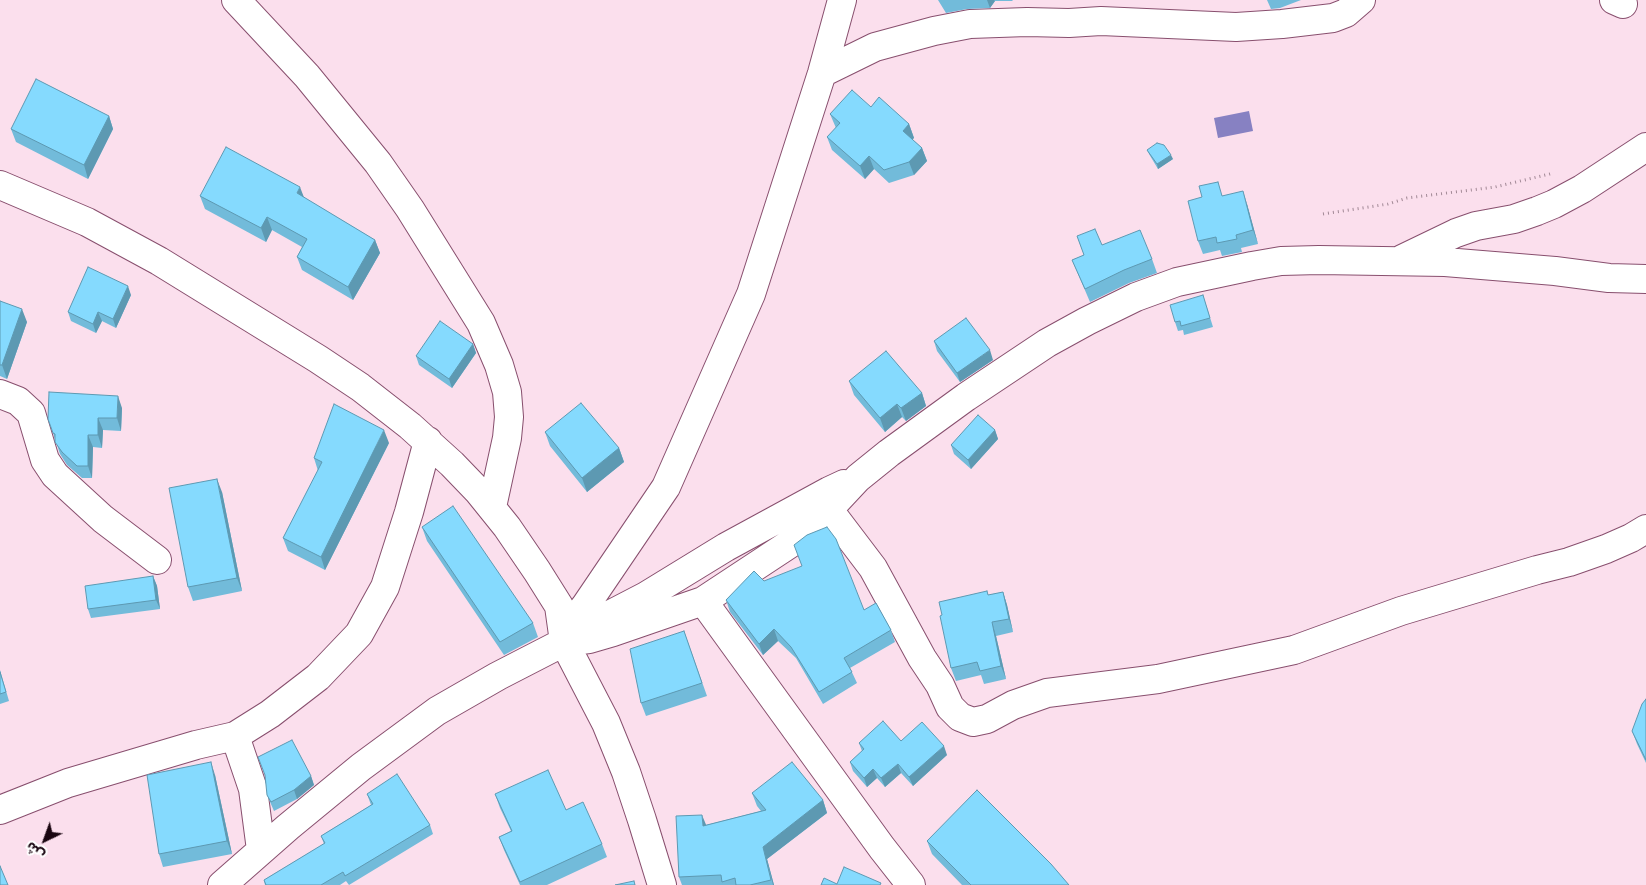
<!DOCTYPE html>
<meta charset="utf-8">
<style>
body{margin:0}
#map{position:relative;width:1646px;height:885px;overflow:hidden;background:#fbdfed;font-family:"PT Sans","Noto Sans Arabic",sans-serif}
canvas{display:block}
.north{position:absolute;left:20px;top:815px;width:50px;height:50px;-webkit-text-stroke:4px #fff;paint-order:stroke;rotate:222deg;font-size:14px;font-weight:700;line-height:20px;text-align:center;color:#190510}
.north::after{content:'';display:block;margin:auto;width:18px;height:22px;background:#190510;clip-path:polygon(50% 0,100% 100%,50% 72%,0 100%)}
</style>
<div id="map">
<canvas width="1646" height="885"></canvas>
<div class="north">ش</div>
</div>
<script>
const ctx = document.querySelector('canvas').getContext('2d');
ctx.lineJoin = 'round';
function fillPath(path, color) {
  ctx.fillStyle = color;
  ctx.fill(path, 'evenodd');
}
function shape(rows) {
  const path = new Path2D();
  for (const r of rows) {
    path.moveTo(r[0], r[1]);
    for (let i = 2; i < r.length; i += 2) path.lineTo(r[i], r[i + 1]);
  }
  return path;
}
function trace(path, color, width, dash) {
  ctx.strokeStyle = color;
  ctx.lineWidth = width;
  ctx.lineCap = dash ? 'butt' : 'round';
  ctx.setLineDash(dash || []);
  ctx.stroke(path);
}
fillPath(shape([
 [1249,111,1253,131,1218,138,1214,118]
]), '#8781c2');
const minor = shape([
 [236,0,307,76,378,163,410,209,481,323,499,365,507,392,509,417,507,438,492,507],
 [1614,0,1623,4],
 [822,73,875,47,934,31,970,24,1027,22,1069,23,1101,21,1236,27,1282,24,1333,18,1346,13,1361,0],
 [0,185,87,222,159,261,318,359,360,387,410,426,452,464,478,491,507,527,537,571,559,606,564,642,606,723,626,772,642,820,662,885],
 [1402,259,1456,233,1476,226,1514,219,1537,211,1554,204,1582,189,1646,147],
 [0,394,18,401,31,413,45,460,55,475,103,519,157,560],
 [829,510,873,568,922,658,940,685,950,707,960,717,973,722,987,719,1013,705,1047,693,1158,679,1294,650,1401,611,1537,570,1569,562,1606,549,1631,538,1646,529],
 [703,601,882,848,911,885],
 [563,625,579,614,586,605,666,487,751,294,822,73,842,0],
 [564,642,589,639,613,632,703,601,794,541,815,524,858,478,889,453,966,397,1047,343,1087,321,1136,297,1177,282,1252,266,1281,261,1319,260,1445,262,1555,271,1609,278,1646,279],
 [235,736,270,714,318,677,359,634,385,587,409,512,428,441],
 [0,810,68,783,196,745,235,736,253,789,261,850],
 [222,885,288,827,361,767,437,711,498,676,564,642,594,623,646,596,726,547,829,491,844,484]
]);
trace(minor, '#884f6e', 30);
trace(shape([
 [1323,214,1388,204,1407,198,1495,187,1554,173]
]), '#a28996', 3, [1, 4]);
trace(minor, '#fff', 28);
fillPath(shape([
 [938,0,1013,0,1012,1,995,1,990,8,967,9,946,13],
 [1267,0,1301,0,1280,8,1271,9],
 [871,107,909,124,914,138,912,139,922,148,927,161,914,175,889,183,874,169,865,179,832,150,827,137,836,128,830,114],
 [109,116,113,129,88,179,16,142,11,129],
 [1147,150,1173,159,1158,169,1149,154],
 [200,196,304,198,375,240,380,253,353,300,302,270,297,257,302,247,272,230,266,242,205,209],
 [1223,196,1247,204,1258,244,1241,248,1242,252,1222,256,1220,250,1203,254,1198,241],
 [1077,236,1102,245,1152,259,1157,273,1129,283,1090,302,1072,260,1084,255],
 [131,295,116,328,102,321,96,333,71,321,68,312],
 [1203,295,1213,327,1184,335,1183,330,1178,331,1175,322],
 [0,301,27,322,7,379,0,376],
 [934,341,993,360,960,382,937,351],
 [473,344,476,353,452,388,419,365,416,356],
 [849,381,922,393,926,406,906,421,902,417,885,432,854,395],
 [122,408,121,431,103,430,102,448,93,447,92,478,82,478,67,465,60,454,53,433],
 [995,430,998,439,971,469,954,454,951,445],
 [545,432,619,448,624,462,587,492,550,446],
 [389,443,325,570,288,551,283,538,318,471,314,458],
 [222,492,242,591,193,601,188,587],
 [422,527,533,623,538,637,504,655,427,541],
 [153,576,157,586,160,609,91,618,88,609],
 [764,581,864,610,891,630,895,642,850,668,857,683,823,704,796,658,778,641,763,655,730,612,726,600],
 [1003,592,1007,605,1013,632,996,636,1006,679,984,684,981,675,956,681,951,668,988,595],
 [684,631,707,696,646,716,641,703],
 [0,670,9,701,0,704],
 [1646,699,1646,763,1637,744,1632,731],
 [901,741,947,755,913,786,901,773,885,787,877,778,867,787,853,771,850,762,862,751,859,743],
 [215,775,232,854,163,867,159,854],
 [311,776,314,785,297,799,274,811,267,795],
 [752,793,823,800,827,813,767,859,774,885,682,885,679,877,706,825,761,811,757,806],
 [367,794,430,825,433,834,349,885,346,881,340,885,265,885,264,880,324,844,321,836,371,805],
 [495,794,566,810,602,844,607,857,547,885,520,885,504,850,499,837,511,831,500,808],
 [927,841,1069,885,962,885,932,854]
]), '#72bbda');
fillPath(shape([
 [987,0,994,0,995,1,990,8],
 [109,116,113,129,88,179,84,165],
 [909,124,914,138,908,144,903,131],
 [922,148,927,161,914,175,909,162],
 [1171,155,1173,159,1158,169,1157,164],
 [869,156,874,169,865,179,860,166],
 [300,187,305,200,297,193],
 [1243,191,1247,204,1258,244,1253,230],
 [267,217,272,230,266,242,261,228],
 [375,240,380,253,353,300,348,287],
 [128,286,131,295,116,328,113,319],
 [22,309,27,322,7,379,2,365],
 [98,312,102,321,96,333,93,324],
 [473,344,476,353,452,388,449,379],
 [990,350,993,360,960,382,957,373],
 [922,393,926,406,906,421,901,408],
 [118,396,122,408,121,431,117,418],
 [897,404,902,417,885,432,880,418],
 [98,418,103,430,102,448,98,435],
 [384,430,389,443,325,570,321,557],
 [995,430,998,439,971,469,968,460],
 [88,435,93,447,92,478,88,466],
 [619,448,624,462,587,492,582,478],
 [217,479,222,492,242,591,237,578],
 [153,576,157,586,160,609,156,600],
 [1003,592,1007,605,1013,632,1009,619],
 [992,622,996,636,1006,679,1001,666],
 [774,629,778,641,763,655,759,644],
 [944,746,947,755,913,786,909,777],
 [211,762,215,775,232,854,227,841],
 [898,764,901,773,885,787,881,778],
 [873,769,877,778,867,787,864,778],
 [311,776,314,785,297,799,294,790],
 [823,800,827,813,767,859,774,885,773,885,763,847],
 [702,815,707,827,703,826]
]), '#5d99b2');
const building = shape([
 [36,79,109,116,84,165,11,129,36,79],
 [852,90,871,107,879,97,909,124,903,131,922,148,909,162,884,170,869,156,860,166,827,137,840,123,830,114,852,90],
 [1157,143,1164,145,1171,155,1157,164,1147,150,1157,143],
 [226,147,300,187,297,193,375,240,348,287,297,257,307,239,267,217,261,228,200,196,226,147],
 [1218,182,1222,196,1243,191,1253,230,1236,235,1237,239,1217,243,1216,237,1198,241,1188,201,1202,197,1199,186,1218,182],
 [1095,229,1102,245,1140,230,1152,259,1124,270,1085,289,1072,260,1084,255,1077,236,1095,229],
 [88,267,128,286,113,319,98,312,93,324,68,312,88,267],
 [1203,295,1210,318,1181,326,1180,321,1175,322,1170,305,1203,295],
 [0,301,22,309,2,365,0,365,0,301],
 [966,318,990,350,957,373,934,341,966,318],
 [440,321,473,344,449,379,416,356,440,321],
 [886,351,922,393,901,408,897,404,880,418,849,381,886,351],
 [49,392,118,396,117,418,98,418,98,435,88,435,88,466,77,466,62,452,55,442,55,434,53,433,48,419,49,392],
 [581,403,619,448,582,478,545,432,581,403],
 [334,404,384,430,321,557,283,538,322,462,314,458,334,404],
 [978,415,995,430,968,460,951,445,978,415],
 [217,479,237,578,188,587,169,488,217,479],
 [453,506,533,623,500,642,422,527,453,506],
 [827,527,836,539,864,610,876,603,891,630,844,658,852,672,819,692,791,647,774,629,759,644,726,600,754,571,764,581,802,566,794,545,807,535,827,527],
 [153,576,156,600,88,609,85,586,153,576],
 [987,591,988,595,1003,592,1009,619,992,622,1001,666,980,671,977,662,951,668,940,616,942,615,939,602,987,591],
 [684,631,702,683,641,703,630,649,684,631],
 [0,672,6,692,0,694,0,672],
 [1646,699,1646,760,1632,731,1642,704,1646,699],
 [883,721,901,741,922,722,944,746,909,777,898,764,881,778,873,769,864,778,850,762,864,749,859,743,883,721],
 [292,740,311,776,294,790,271,802,267,795,265,775,258,757,292,740],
 [211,762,227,841,159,854,147,775,211,762],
 [792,762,823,800,763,847,771,880,750,885,736,885,735,878,722,882,721,875,679,877,676,816,702,815,703,826,766,810,752,793,792,762],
 [548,770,566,810,583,802,602,844,520,882,499,837,512,831,495,794,548,770],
 [397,774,430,825,345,876,343,872,321,885,266,885,264,880,325,843,321,836,373,804,367,794,397,774],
 [977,790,1051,864,1069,885,971,885,927,841,977,790],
 [0,866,8,885,0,885,0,866],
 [844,867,881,883,880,885,821,885,824,878,837,884,844,867],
 [634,881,635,885,615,885,634,881]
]);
fillPath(building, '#85dafe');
trace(building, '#5d99b2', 1);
</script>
